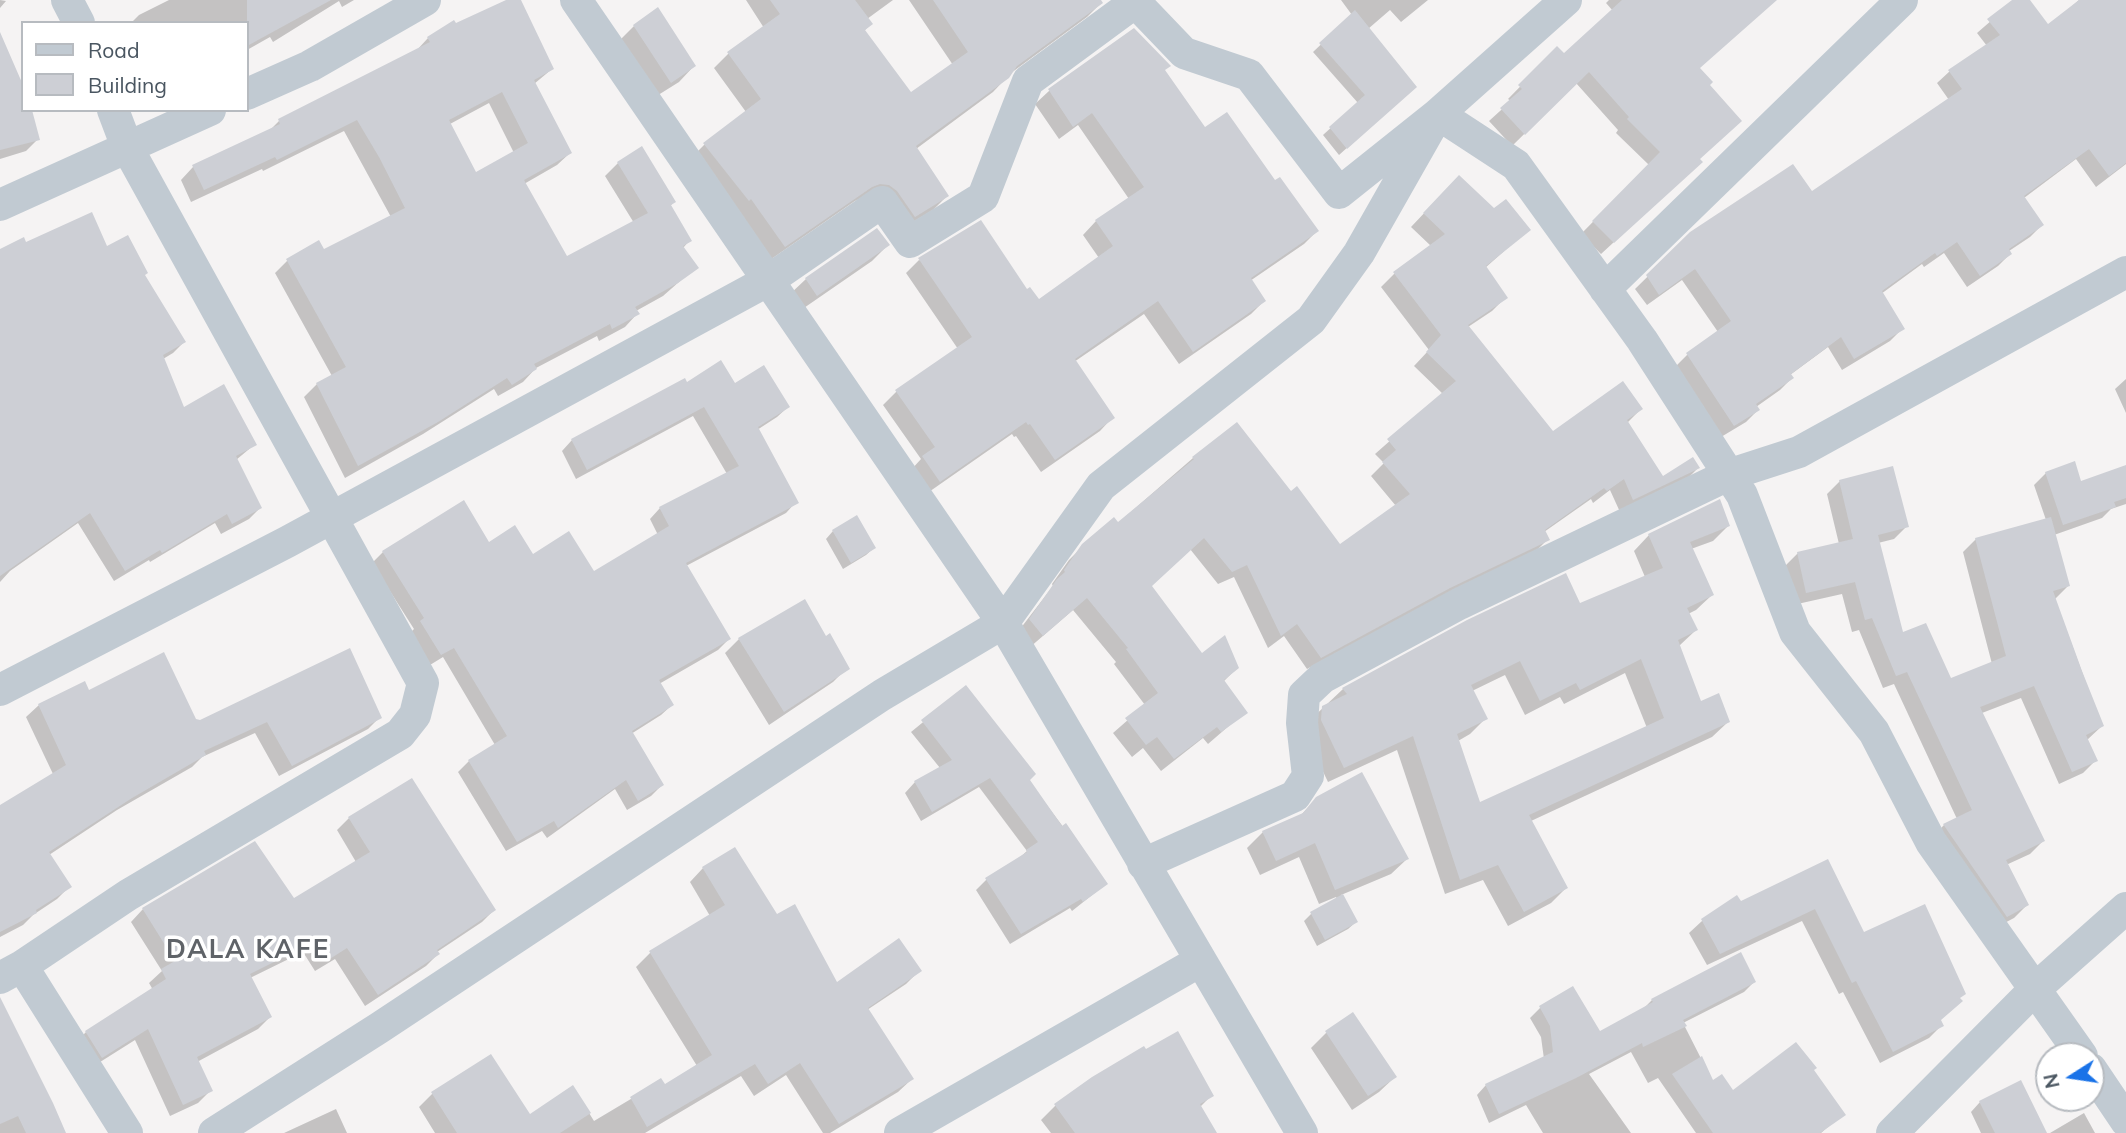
<!DOCTYPE html>
<style>
body{margin:0}
#map{position:relative;width:2126px;height:1133px;overflow:hidden;background:#f5f3f3;font-family:Mulish,sans-serif}
canvas{display:block}
.legend{position:absolute;left:21px;top:21px;width:228px;height:91px;box-sizing:border-box;background:#fff;border:2px solid #b7bbc0;margin:0;padding:9px 12px;list-style:none;font-size:21px;color:#4a5661}
.legend li{display:flex;align-items:center;gap:14px;height:35px}
.legend b{width:35px;border:2px solid #b7bbc0}
.north{position:absolute;left:2035px;top:1042px;width:70px;height:70px;box-sizing:border-box;background:#fff;border:2px solid #b7bbc0;border-radius:50%;rotate:258deg;font-size:19px;font-weight:700;line-height:28px;text-align:center;color:#4a5661}
.north::after{content:'';display:block;margin:auto;width:24px;height:32px;background:#1a73e8;clip-path:polygon(50% 0,100% 100%,50% 72%,0 100%)}
</style>
<div id="map">
<canvas width="2126" height="1133"></canvas>
<ul class="legend">
<li><b style="height:9px;background:#c1cad2"></b>Road</li>
<li><b style="height:19px;background:#cdcfd5"></b>Building</li>
</ul>
<div class="north">N</div>
</div>
<script>
const ctx = document.querySelector('canvas').getContext('2d');
ctx.lineJoin = 'round';
function fillPath(path, color) {
  ctx.fillStyle = color;
  ctx.fill(path, 'evenodd');
}
function shape(rows) {
  const path = new Path2D();
  for (const r of rows) {
    path.moveTo(r[0], r[1]);
    for (let i = 2; i < r.length; i += 2) path.lineTo(r[i], r[i + 1]);
  }
  return path;
}
function trace(path, color, width, dash) {
  ctx.strokeStyle = color;
  ctx.lineWidth = width;
  ctx.lineCap = dash ? 'butt' : 'round';
  ctx.setLineDash(dash || []);
  ctx.stroke(path);
}
function write(font, color, halo, rows, align = 'center') {
  ctx.font = font + ' Mulish,sans-serif';
  ctx.lineWidth = 7;
  ctx.setLineDash([]);
  ctx.textBaseline = 'middle';
  ctx.strokeStyle = halo;
  ctx.fillStyle = color;
  for (const [text, x, y, turn = 0] of rows) {
    ctx.save();
    ctx.translate(x, y);
    ctx.rotate((+turn || 0) * Math.PI / 180);
    ctx.textAlign = isNaN(turn) ? turn : align;
    if (halo) ctx.strokeText(text, 0, 0);
    ctx.fillText(text, 0, 0);
    ctx.restore();
  }
}
fillPath(shape([
 [0,0,6,1,0,8],
 [169,0,354,0,342,7,339,1,273,42,270,37,247,50,247,23,131,23,139,15],
 [510,0,519,0,552,69,534,84,570,153,557,165,524,184,566,259,634,223,605,176,618,163,641,148,674,202,670,206,690,240,683,248,696,267,663,296,636,311,637,314,625,327,599,341,597,336,536,368,523,382,498,396,494,389,423,434,345,478,304,397,317,384,332,376,275,273,287,261,323,251,391,217,344,131,263,171,262,169,191,202,181,180,193,167,267,133,279,121,416,51,428,38],
 [489,103,514,153,476,174,450,124],
 [746,0,893,0,867,19,871,24,864,31,910,95,953,65,909,0,1099,0,1101,3,1087,17,1011,73,993,92,916,149,947,196,933,210,900,230,864,197,855,201,770,260,690,159,704,145,746,112,714,68,728,54,764,28],
 [1341,0,1428,0,1401,22,1390,10,1368,29,1407,94,1339,155,1323,135,1358,103,1313,52,1352,15],
 [1609,0,1772,0,1698,69,1698,160,1688,174,1601,254,1581,234,1649,165,1616,133,1618,130,1576,83,1512,146,1489,121,1511,101,1508,99,1557,49,1564,55,1613,11,1606,3],
 [2015,0,2028,0,2048,27,2079,0,2126,0,2126,164,2096,187,2076,159,2024,198,2042,225,2030,237,2009,251,2010,254,1998,266,1967,287,1944,253,1924,267,1922,264,1881,294,1902,329,1890,341,1842,370,1828,347,1790,375,1792,378,1780,390,1756,407,1758,410,1746,422,1721,437,1675,367,1687,355,1718,332,1682,280,1647,305,1635,289,1691,234,1812,194,1949,100,1937,83,1950,71,1987,46,1977,33],
 [634,26,694,66,679,82,655,97,618,42],
 [1134,30,1204,130,1275,182,1317,231,1304,244,1250,281,1264,301,1251,314,1179,364,1144,314,1074,362,1113,417,1100,431,1041,472,1016,436,1014,437,1012,434,926,494,910,471,921,459,883,405,897,391,958,349,906,273,919,260,1027,291,1038,302,1099,258,1083,235,1096,221,1129,199,1078,125,1059,139,1035,104,1049,91],
 [0,37,23,110,38,139,26,151,0,159],
 [1446,190,1494,210,1528,230,1485,268,1505,298,1492,311,1468,327,1553,434,1641,409,1627,423,1662,479,1698,468,1685,481,1620,512,1610,490,1593,503,1591,499,1544,532,1547,540,1534,553,1435,600,1307,669,1284,636,1268,648,1234,577,1218,584,1190,549,1150,587,1201,655,1237,668,1223,682,1245,712,1208,744,1203,738,1161,771,1143,748,1132,757,1113,733,1145,705,1114,664,1116,662,1073,610,1029,648,1017,633,1053,586,1052,584,1069,560,1083,546,1117,524,1193,458,1291,493,1340,547,1396,506,1371,476,1384,463,1375,454,1443,394,1414,366,1429,350,1381,287,1394,274,1431,246,1411,227],
 [25,244,106,249,142,273,184,342,173,353,163,359,184,409,254,445,236,460,260,508,249,519,221,534,215,523,150,562,149,560,114,581,78,523,10,571,0,582,0,251],
 [888,245,872,261,801,310,790,294,806,279],
 [2126,379,2126,413,2115,389],
 [686,384,734,385,788,407,777,417,757,430,796,502,786,513,686,566,729,639,718,650,659,684,672,705,661,715,631,734,662,785,651,796,627,810,615,789,547,838,542,831,506,851,458,772,469,761,495,745,443,657,430,665,410,633,414,629,372,563,383,552,488,544,594,573,658,535,650,519,660,508,727,474,693,416,576,479,562,451,572,440],
 [2126,467,2126,504,2111,509,2102,518,2054,535,2068,586,2055,599,2102,726,2087,740,2096,760,2083,773,2059,784,2021,698,1982,713,2043,841,2030,854,2006,865,2027,905,2014,918,1993,929,1931,838,1944,825,1957,819,1894,684,1883,688,1859,630,1852,632,1842,594,1793,605,1785,566,1798,553,1839,544,1827,494,1840,481,1907,526,1894,539,1878,543,1901,635,1950,680,1992,664,1963,552,1976,539,2046,520,2034,485,2046,473,2080,483],
 [1728,526,1713,541,1691,549,1712,595,1696,610,1688,614,1696,630,1679,646,1700,704,1728,722,1712,737,1531,821,1566,888,1551,903,1508,926,1483,880,1445,894,1397,750,1328,782,1306,736,1307,723,1343,689,1579,605,1645,577,1634,551,1649,535],
 [1625,673,1647,728,1478,804,1458,741,1470,734,1485,719,1472,691,1505,675,1525,715,1560,697,1564,704],
 [833,531,874,548,866,555,843,569,826,539],
 [825,638,847,668,833,682,769,725,725,653,739,639],
 [966,687,1028,780,1106,884,1072,911,1070,908,1010,944,976,890,987,879,1018,859,1027,851,979,787,921,821,905,793,915,782,940,768,911,732],
 [88,692,195,721,380,717,368,729,279,776,255,733,202,757,192,767,117,810,49,855,69,887,57,899,33,915,23,925,0,937,0,807,53,774,26,717,39,705],
 [1317,798,1407,859,1391,874,1341,895,1356,922,1348,929,1317,946,1304,921,1311,914,1337,899,1336,897,1319,904,1299,857,1260,875,1247,848,1263,832,1300,816],
 [349,818,494,910,482,922,437,952,438,954,426,966,365,1006,335,959,315,971,303,952,250,978,270,1017,258,1029,197,1062,211,1090,198,1103,170,1116,135,1040,89,1069,73,1045,86,1032,153,990,149,983,162,971,131,922,143,909,293,901,356,862,337,830],
 [1827,861,1863,934,1942,1025,1929,1038,1880,1063,1843,992,1839,994,1802,921,1707,965,1689,933,1702,921,1737,897,1740,904],
 [703,868,776,916,836,985,919,971,906,984,867,1010,912,1079,898,1092,830,1133,823,1133,786,1075,754,1096,741,1076,645,1133,435,1133,419,1107,433,1093,529,1116,573,1087,594,1121,661,1081,664,1086,697,1066,636,967,650,953,710,916,690,882],
 [1754,982,1744,992,1683,1023,1713,1082,1732,1092,1812,1070,1843,1114,1821,1133,1696,1133,1658,1078,1648,1083,1631,1052,1589,1074,1631,1133,1543,1133,1526,1105,1489,1123,1477,1095,1486,1085,1544,1059,1541,1037,1530,1018,1540,1008,1572,989,1600,1034,1642,1010,1652,1000],
 [1327,1032,1395,1077,1379,1092,1352,1110,1311,1048],
 [0,1036,63,1133,0,1133],
 [1093,1078,1211,1096,1200,1107,1215,1133,1051,1133,1041,1120,1055,1106],
 [1980,1102,2045,1133,1981,1133,1971,1112],
 [336,1109,347,1133,284,1133],
 [2084,1113,2095,1133,2050,1133]
]), '#0003');
fillPath(shape([
 [247,0,331,0,247,46],
 [506,0,521,0,554,69,534,80,572,153,524,180,567,256,648,213,617,162,642,146,676,202,671,205,692,241,683,246,699,268,678,283,635,307,640,314,612,329,610,324,534,364,537,369,512,385,507,378,438,422,358,466,316,383,346,367,286,259,319,240,324,249,405,208,379,157,357,120,277,160,275,157,204,190,192,165,280,124,278,119,430,42,427,37,454,20,456,23],
 [502,92,528,143,476,172,449,120],
 [770,0,855,0,873,24,865,30,911,92,968,52,933,0,1101,0,1103,3,1017,66,1009,78,916,146,949,196,915,217,897,191,889,185,880,184,872,187,785,247,751,199,749,201,703,143,761,99,727,52,780,14],
 [1622,0,1777,0,1700,68,1713,82,1710,85,1742,121,1700,159,1703,162,1614,243,1592,221,1660,152,1627,119,1629,117,1589,72,1525,135,1500,108,1522,89,1518,85,1557,46,1564,53],
 [2012,0,2030,0,2048,24,2079,0,2126,0,2126,163,2109,176,2089,149,2024,196,2044,225,2009,249,2012,254,1980,276,1957,242,1937,256,1935,253,1882,291,1905,329,1854,359,1841,337,1791,374,1794,378,1756,404,1760,410,1734,426,1686,353,1731,321,1695,269,1659,295,1646,275,1690,232,1793,164,1812,191,1962,89,1948,70,2000,35,1987,19],
 [658,7,696,66,671,83,633,25],
 [1355,10,1417,87,1347,149,1329,127,1365,95,1319,43],
 [1134,28,1171,66,1165,70,1205,127,1227,112,1275,180,1280,177,1319,231,1251,278,1266,301,1193,352,1158,301,1075,359,1115,418,1055,460,1030,424,1028,425,1026,422,940,482,922,456,935,447,895,390,972,337,918,258,981,220,1027,289,1030,287,1039,299,1113,246,1095,220,1144,187,1092,113,1073,127,1048,89],
 [0,32,23,85,23,110,32,110,40,140,0,150],
 [1459,175,1494,208,1506,199,1531,230,1486,266,1508,298,1468,325,1553,431,1623,381,1643,409,1627,420,1663,476,1693,457,1700,468,1633,500,1624,479,1607,491,1604,488,1545,530,1550,540,1450,588,1321,658,1297,624,1281,636,1247,565,1232,572,1204,538,1152,586,1202,653,1225,635,1239,668,1224,680,1248,713,1221,732,1217,727,1174,759,1157,737,1146,745,1125,718,1158,693,1126,649,1128,648,1087,598,1043,636,1029,619,1057,579,1065,572,1064,570,1082,544,1114,517,1118,522,1194,459,1192,457,1237,422,1291,491,1297,486,1340,544,1410,494,1382,462,1396,450,1387,439,1456,381,1426,352,1441,335,1393,272,1445,234,1423,213],
 [92,212,107,246,128,235,148,273,145,275,186,342,163,355,184,407,224,384,257,445,236,456,262,508,232,524,227,514,162,553,160,550,125,571,90,513,0,576,0,249,24,237,26,242],
 [877,228,890,245,817,296,805,278],
 [721,360,735,383,764,365,790,407,758,427,799,503,686,563,731,639,659,680,674,705,632,731,664,785,638,801,626,780,558,828,554,821,517,842,468,760,507,736,454,648,441,655,420,621,424,618,382,551,464,500,489,542,515,525,533,554,569,531,594,571,669,526,659,507,739,466,704,407,587,470,571,439,685,378,687,382],
 [2075,461,2081,481,2126,465,2126,498,2114,502,2116,507,2063,525,2045,472],
 [1893,466,1909,527,1878,535,1903,632,1926,623,1951,678,2006,656,1975,538,2051,517,2070,586,2053,591,2082,671,2104,726,2086,735,2098,761,2072,772,2034,686,1980,707,2045,841,2006,860,2029,905,2007,917,1943,824,1972,810,1907,672,1896,676,1872,618,1865,620,1855,582,1806,593,1797,552,1853,539,1839,480],
 [1720,499,1730,526,1690,542,1714,595,1687,608,1698,630,1678,640,1701,701,1719,693,1730,722,1529,815,1568,888,1524,912,1498,865,1460,880,1413,736,1344,768,1321,720,1322,706,1347,694,1342,688,1467,620,1566,573,1580,603,1663,568,1648,534],
 [1641,659,1664,718,1480,802,1457,734,1488,719,1471,685,1520,661,1540,701,1576,683,1580,690],
 [857,515,876,548,851,563,832,530],
 [805,599,826,636,830,633,850,669,784,712,738,638],
 [350,648,382,718,292,766,267,722,204,751,206,755,132,798,49,852,72,887,36,910,37,913,0,932,0,805,66,765,38,704,85,681,89,690,164,652,196,719,200,720],
 [966,685,1036,774,1030,780,1062,826,1066,823,1108,884,1083,902,1081,899,1021,934,985,878,1027,852,1026,850,1038,842,990,778,932,812,914,781,952,760,921,720],
 [1362,772,1409,859,1335,890,1315,843,1276,861,1262,831,1303,813,1316,797],
 [412,778,496,910,437,950,440,954,378,995,347,948,328,960,316,941,250,974,272,1017,197,1057,213,1091,183,1105,148,1029,102,1058,85,1031,166,979,161,969,175,961,142,908,255,841,294,898,370,852,348,817],
 [735,847,777,914,795,904,837,982,899,938,922,971,868,1008,914,1079,839,1124,800,1063,768,1084,755,1064,647,1127,630,1097,661,1078,665,1084,712,1055,649,951,725,905,702,867],
 [1828,859,1864,932,1925,904,1966,994,1960,998,1963,1001,1941,1020,1944,1026,1893,1052,1856,981,1852,983,1815,909,1720,954,1701,919,1737,895,1741,901],
 [1343,894,1358,922,1325,940,1310,912],
 [1741,952,1756,982,1683,1020,1687,1026,1643,1047,1642,1043,1576,1078,1499,1114,1485,1084,1553,1052,1550,1026,1539,1006,1573,986,1600,1031,1653,1002,1651,999],
 [0,997,53,1103,66,1133,26,1133,18,1116,0,1124],
 [1353,1012,1397,1077,1368,1096,1325,1031],
 [1178,1031,1214,1096,1200,1104,1217,1133,1075,1133,1054,1104,1092,1077,1144,1046,1146,1049],
 [1796,1042,1817,1068,1814,1070,1846,1115,1820,1133,1713,1133,1672,1074,1702,1056,1713,1080,1722,1074,1733,1090],
 [491,1054,530,1114,573,1085,591,1113,560,1133,457,1133,431,1092],
 [2021,1080,2047,1133,1995,1133,1979,1101]
]), '#cdcfd5');
trace(shape([
 [67,0,79,23],
 [576,0,1003,623,1302,1133],
 [1136,3,1184,53,1249,75,1339,193,1438,114,1566,0],
 [247,94,310,66,425,0],
 [1438,114,1516,165,1642,340,1742,495,1795,632,1874,732,1931,842,2082,1056],
 [0,205,210,110],
 [1605,289,1902,0],
 [0,690,287,542,769,280,882,202,910,242,983,197,1028,81,1138,0],
 [1143,864,1295,796,1308,776,1302,723,1304,695,1322,678,1459,604,1728,475,1799,452,2126,272],
 [22,966,127,1133],
 [0,978,22,966,128,895,400,734,415,715,423,683,127,147,113,110],
 [2091,1069,2126,1121],
 [214,1133,379,1028,882,695,1003,623,1101,486,1311,320,1359,253,1438,114],
 [900,1133,1200,961],
 [1892,1133,2036,988,2126,908]
]), '#c1cad2', 32);
ctx.letterSpacing = '2px';
write('bold 26px', '#5f6368', '#fff', [
 ["DALA KAFE",248,950]
]);
ctx.letterSpacing = '0px';
</script>
